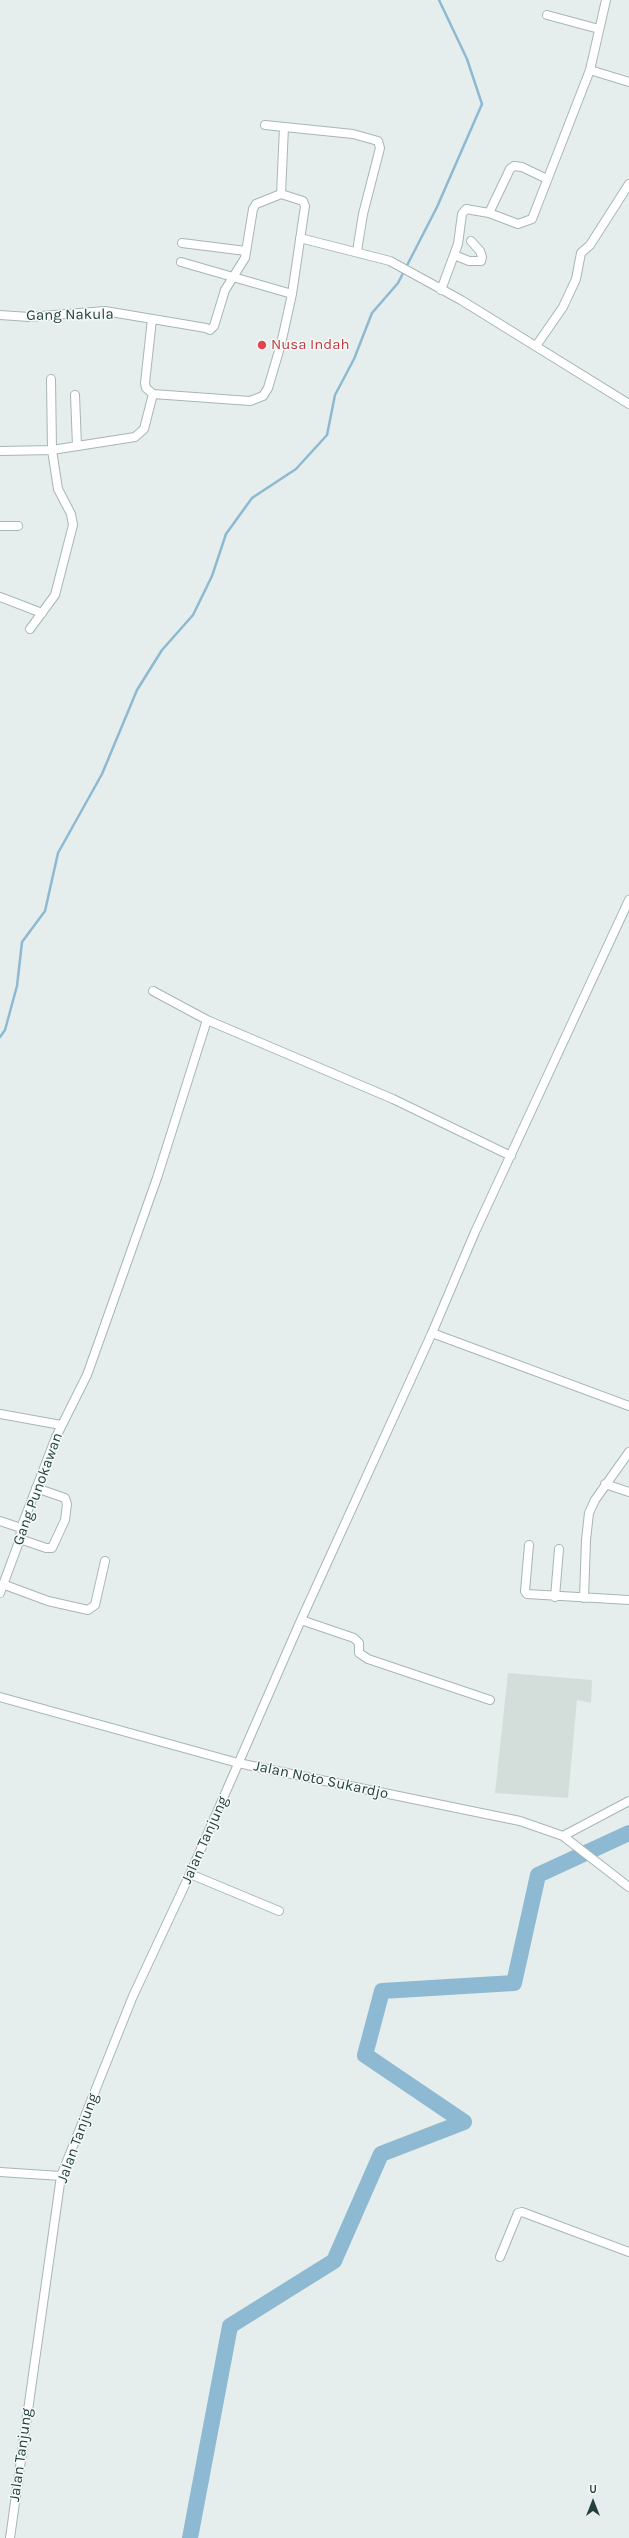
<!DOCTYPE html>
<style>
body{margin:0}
#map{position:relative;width:629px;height:2538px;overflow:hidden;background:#e5eeec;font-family:Karla,sans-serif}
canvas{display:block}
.north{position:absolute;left:573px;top:2482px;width:40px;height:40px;-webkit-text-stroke:3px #f5faf9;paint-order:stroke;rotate:0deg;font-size:11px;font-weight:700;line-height:16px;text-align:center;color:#23403f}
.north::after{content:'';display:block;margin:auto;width:14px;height:18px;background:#23403f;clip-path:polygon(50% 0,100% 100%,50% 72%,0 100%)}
</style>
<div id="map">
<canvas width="629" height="2538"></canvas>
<div class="north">U</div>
</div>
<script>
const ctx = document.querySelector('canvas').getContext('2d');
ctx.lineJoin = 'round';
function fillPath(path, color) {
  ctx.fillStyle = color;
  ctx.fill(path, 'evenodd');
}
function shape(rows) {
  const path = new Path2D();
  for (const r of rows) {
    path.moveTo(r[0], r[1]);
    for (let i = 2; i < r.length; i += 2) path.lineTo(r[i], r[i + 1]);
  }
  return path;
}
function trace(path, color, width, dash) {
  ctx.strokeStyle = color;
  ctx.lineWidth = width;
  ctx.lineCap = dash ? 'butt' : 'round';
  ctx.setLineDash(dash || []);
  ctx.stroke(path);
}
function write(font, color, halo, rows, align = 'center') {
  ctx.font = font + ' Karla,sans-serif';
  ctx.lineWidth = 3;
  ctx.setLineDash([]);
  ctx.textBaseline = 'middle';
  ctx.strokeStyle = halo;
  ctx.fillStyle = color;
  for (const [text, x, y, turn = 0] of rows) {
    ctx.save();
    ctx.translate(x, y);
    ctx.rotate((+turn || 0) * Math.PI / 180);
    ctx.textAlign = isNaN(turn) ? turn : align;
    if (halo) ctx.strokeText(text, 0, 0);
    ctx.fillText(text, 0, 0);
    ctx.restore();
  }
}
fillPath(shape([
 [508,1673,592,1680,591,1703,577,1700,568,1798,495,1793]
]), '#d3dedb');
trace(shape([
 [0,1037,5,1030,17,986,22,942,45,911,58,853,102,774,137,690,162,650,193,615,212,576,226,534,252,498,296,469,327,435,335,395,354,359,372,313,398,283,437,207,482,104,467,59,439,0]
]), '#8db9d3', 2.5);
trace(shape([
 [190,2538,230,2326,334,2261,381,2154,464,2122,365,2055,382,1991,514,1983,538,1875,629,1833]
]), '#8db9d3', 16);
const minor = shape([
 [547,15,599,29],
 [590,70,629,82],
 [265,125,353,134,378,141,380,148,363,214,357,251],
 [281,194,284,127],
 [489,213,510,169,514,166,522,167,547,179],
 [300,238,390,261,461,300,629,404],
 [182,243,246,251],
 [454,255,469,261,481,261,482,257,480,251,471,241],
 [181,262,292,294],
 [441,290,458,244,462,214,466,209,489,213,518,224,532,219,590,70,606,0],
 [0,315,29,317,105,311,206,328,210,330,214,326,225,290,245,258,253,209,256,204,281,194,303,201,305,206,292,294,281,344,268,388,263,396,250,401,153,394,146,388,145,383,152,319],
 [536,346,563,307,576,279,581,253,590,245,629,184],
 [75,395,77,446],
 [0,451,52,450,135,437,144,429,153,394],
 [0,526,18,526],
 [0,597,42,613],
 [30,629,55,595,73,525,71,514,58,489,52,450,51,379],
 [153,991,207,1020,393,1099,511,1156],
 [432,1333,629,1406],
 [0,1414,61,1425],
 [605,1484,629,1492],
 [0,1521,21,1528],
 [20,1539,46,1548,52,1548,65,1520,67,1504,65,1498,36,1488],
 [529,1545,525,1591,527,1594,629,1600],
 [5,1585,48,1601,88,1610,95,1605,105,1561],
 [0,1593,20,1539,21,1528,56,1437,87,1375,97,1347,157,1178,207,1020],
 [555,1597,559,1549],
 [584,1598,586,1540,589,1513,595,1500,629,1452],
 [301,1620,354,1638,359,1643,359,1653,368,1659,490,1700],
 [0,1697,238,1763,520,1821,563,1836,629,1887],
 [563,1836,629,1801],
 [190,1874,279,1911],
 [0,2172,61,2176],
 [500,2257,518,2213,522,2212,629,2252],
 [10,2538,61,2176,133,1996,190,1874,301,1620,432,1333,475,1232,629,900]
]);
trace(minor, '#a7b6b5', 10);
trace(minor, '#fff', 8);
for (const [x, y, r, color] of [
 [262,345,5,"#e0444e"]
]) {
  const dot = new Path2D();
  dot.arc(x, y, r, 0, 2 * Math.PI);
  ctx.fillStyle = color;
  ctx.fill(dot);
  trace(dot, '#f5faf9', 1.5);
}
write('15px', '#23403f', '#f5faf9', [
 ["Gang Nakula",70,315,-1],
 ["Gang Punokawan",38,1489,-70],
 ["Jalan Noto Sukardjo",321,1780,12],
 ["Jalan Tanjung",205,1840,-66],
 ["Jalan Tanjung",78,2138,-70],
 ["Jalan Tanjung",21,2455,-82]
]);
write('15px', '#be3a42', '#f5faf9', [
 ["Nusa Indah",271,345]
], 'left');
</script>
